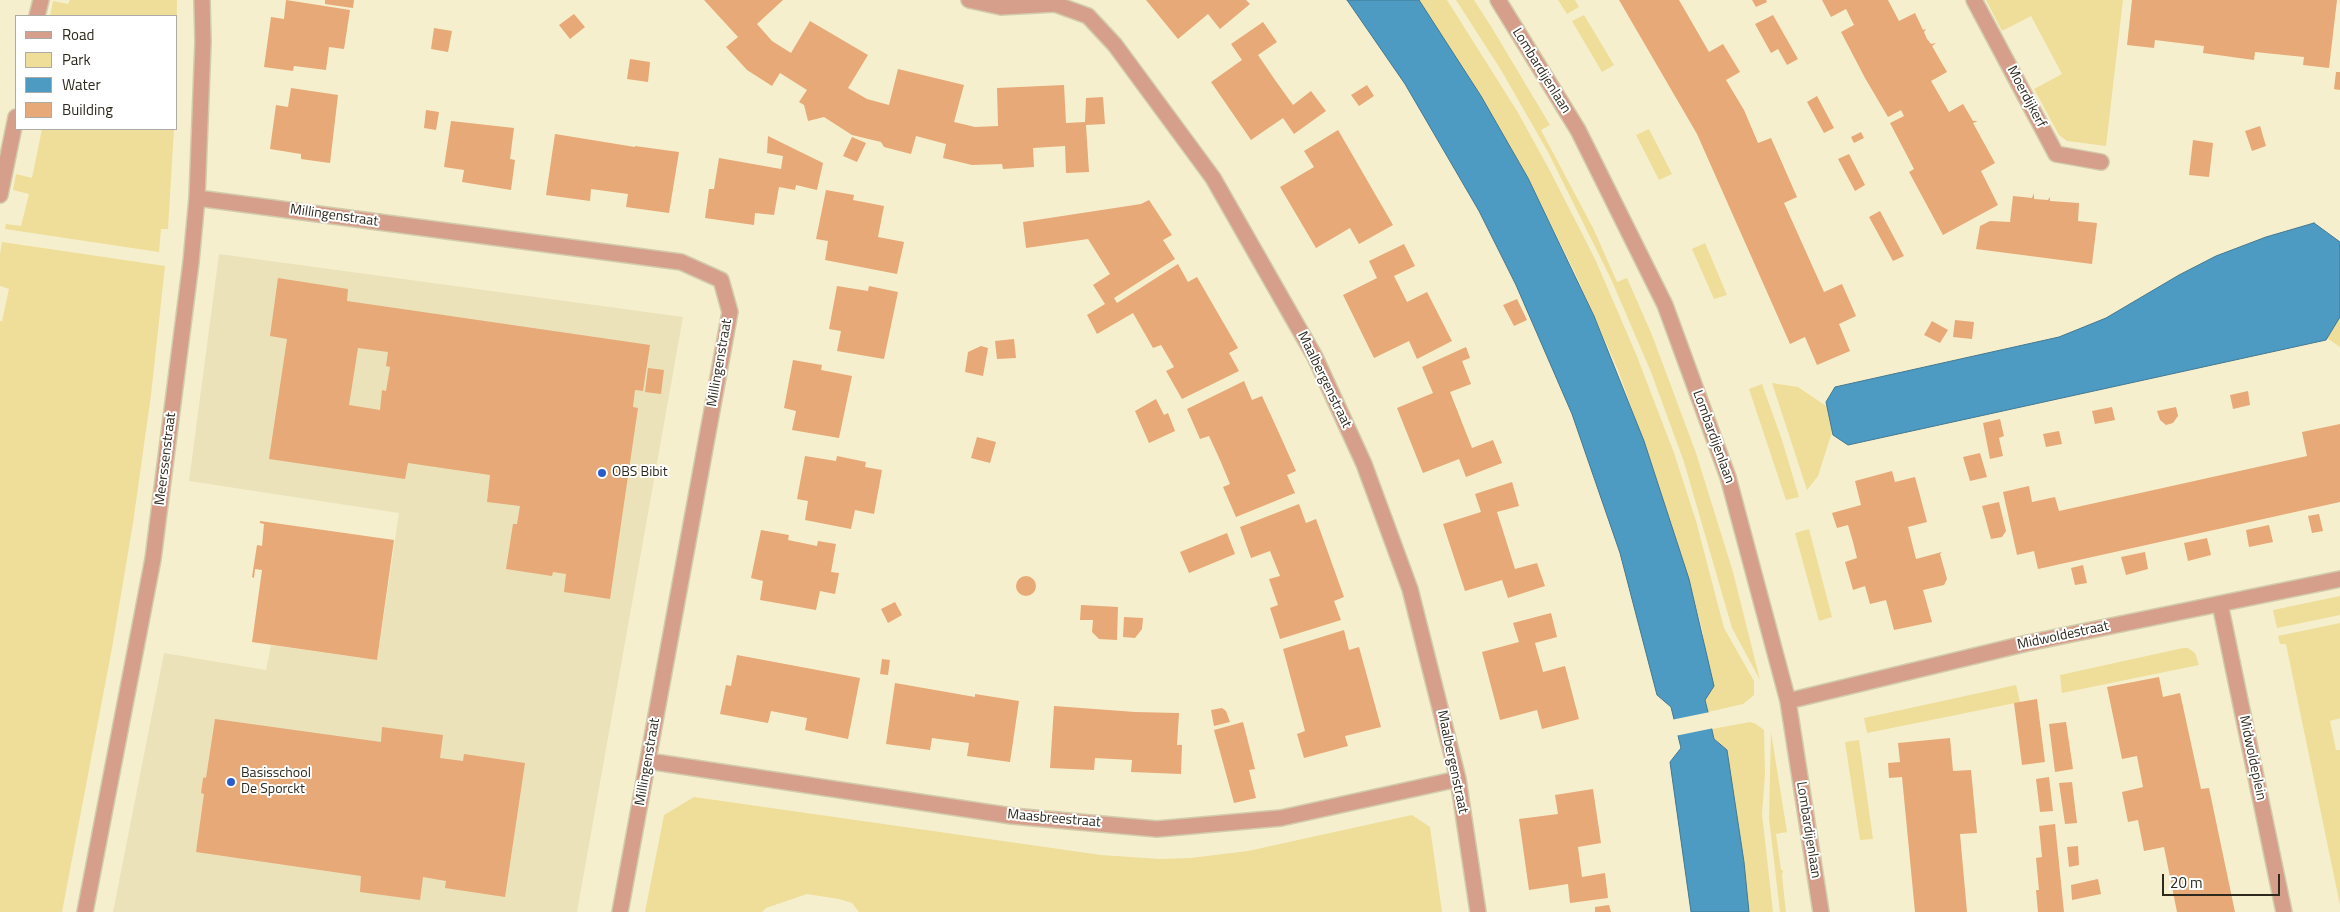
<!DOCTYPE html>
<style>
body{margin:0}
#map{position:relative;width:2340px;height:912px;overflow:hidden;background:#f6efcd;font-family:"Titillium Web",sans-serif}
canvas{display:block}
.legend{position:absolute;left:15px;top:15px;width:162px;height:115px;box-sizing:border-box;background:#fff;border:1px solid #abaaa5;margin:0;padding:6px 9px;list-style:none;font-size:15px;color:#2d2a1d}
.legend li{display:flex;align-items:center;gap:10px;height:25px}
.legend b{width:25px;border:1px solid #abaaa5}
.scale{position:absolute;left:2162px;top:874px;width:118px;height:22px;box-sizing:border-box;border:2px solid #2d2a1d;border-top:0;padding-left:6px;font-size:15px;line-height:18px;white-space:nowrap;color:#2d2a1d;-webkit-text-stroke:4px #fff;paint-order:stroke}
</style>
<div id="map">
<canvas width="2340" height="912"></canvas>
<ul class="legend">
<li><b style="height:6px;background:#d59f8b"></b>Road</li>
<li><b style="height:14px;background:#eede99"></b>Park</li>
<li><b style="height:14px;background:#4d9ac3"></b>Water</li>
<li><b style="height:14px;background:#e6a977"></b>Building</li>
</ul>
<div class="scale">20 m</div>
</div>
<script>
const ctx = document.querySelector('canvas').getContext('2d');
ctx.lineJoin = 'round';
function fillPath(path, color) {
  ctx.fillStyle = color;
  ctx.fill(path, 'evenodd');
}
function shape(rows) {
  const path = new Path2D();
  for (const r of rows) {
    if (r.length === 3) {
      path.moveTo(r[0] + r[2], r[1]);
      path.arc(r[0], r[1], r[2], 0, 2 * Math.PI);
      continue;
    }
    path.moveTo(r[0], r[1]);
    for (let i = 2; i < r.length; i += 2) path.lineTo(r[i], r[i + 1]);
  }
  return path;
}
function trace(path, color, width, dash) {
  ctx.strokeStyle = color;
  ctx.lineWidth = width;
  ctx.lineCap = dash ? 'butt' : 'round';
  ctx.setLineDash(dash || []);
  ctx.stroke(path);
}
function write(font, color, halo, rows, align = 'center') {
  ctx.font = font + ' "Titillium Web",sans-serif';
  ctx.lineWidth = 4;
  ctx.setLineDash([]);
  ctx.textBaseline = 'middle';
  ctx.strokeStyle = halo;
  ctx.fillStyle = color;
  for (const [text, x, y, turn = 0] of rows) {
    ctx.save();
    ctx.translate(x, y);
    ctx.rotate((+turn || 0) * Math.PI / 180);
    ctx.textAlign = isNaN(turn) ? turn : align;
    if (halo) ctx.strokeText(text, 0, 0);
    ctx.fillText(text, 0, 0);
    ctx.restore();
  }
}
fillPath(shape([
 [219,254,683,317,577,912,113,912,164,653,266,670,271,645,377,660,399,513,189,481]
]), '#ebe2ba');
fillPath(shape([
 [70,0,177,0,176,61,176,16,50,16,53,1,68,4],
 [1419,0,1447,0,1517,111,1549,169,1595,259,1636,354,1674,453,1696,521,1724,628,1754,681,1754,695,1743,704,1708,712,1705,700,1703,633,1689,579,1653,468,1618,370,1575,273,1528,178,1481,96],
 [1456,0,1474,0,1492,28,1550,125,1541,130,1594,230,1617,282,1627,278,1652,335,1696,453,1733,572,1760,680,1732,628,1684,462,1651,372,1611,279,1548,152,1501,70],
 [1558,0,1575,0,1579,7,1567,14],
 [1986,0,2123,0,2106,146,2067,141,2059,135,2034,89,2062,74,2031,16,2002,31],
 [1584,15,1614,65,1602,72,1572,21],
 [42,129,174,129,168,229,161,229,159,252,5,229,6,224,21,226,29,194,13,190,16,174,32,178],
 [1649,129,1672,174,1659,180,1636,135],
 [2,242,165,266,151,395,133,523,112,648,62,912,0,912,0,321,2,321,9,289,0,286,0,254],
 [1705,243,1727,295,1714,299,1692,249],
 [2340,317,2340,347,2327,338],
 [1772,383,1798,387,1829,408,1832,432,1818,476,1807,490],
 [1762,384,1782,440,1799,497,1786,500,1749,389],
 [1809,529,1832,617,1819,621,1795,533],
 [2340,596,2340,615,2277,628,2273,610],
 [2340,623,2340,718,2330,721,2336,750,2340,750,2340,905,2286,644,2280,644,2278,636],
 [2183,648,2188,648,2195,653,2199,665,2062,693,2060,675],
 [2016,685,2020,702,1867,733,1864,718],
 [1750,722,1756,724,1764,730,1765,774,1762,814,1773,912,1749,912,1744,862,1727,750,1714,739,1712,729],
 [1771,732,1787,832,1776,834,1781,870,1783,870,1782,876,1786,912,1780,912,1769,818],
 [1859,740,1873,839,1860,840,1845,742],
 [694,797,1101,855,1160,859,1190,858,1248,851,1412,815,1430,827,1442,912,859,912,852,903,839,899,807,894,766,908,762,912,645,912,664,815]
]), '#eede99');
const water = shape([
 [1347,0,1419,0,1481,96,1528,178,1594,316,1644,441,1689,579,1714,686,1705,700,1708,712,1714,739,1727,750,1744,862,1749,912,1691,912,1670,762,1681,748,1671,707,1657,695,1620,553,1572,414,1516,285,1479,211,1405,84,1347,0],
 [2314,223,2340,242,2340,317,2326,340,1848,445,1833,435,1826,402,1835,387,2059,337,2106,318,2179,275,2216,256,2266,237,2314,223]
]);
fillPath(water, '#4d9ac3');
trace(water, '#437891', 1);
fillPath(shape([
 [1710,712,1714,728,1675,736,1671,720]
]), '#f6efcd');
fillPath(shape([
 [286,0,350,10,344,49,329,47,326,70,294,66,293,71,264,67,271,17,284,19],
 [325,0,354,0,353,8,325,4],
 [704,0,783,0,757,24,772,41,791,53,810,21,868,55,848,88,867,99,889,105,898,69,964,85,954,122,975,127,998,126,997,88,1064,85,1066,123,1085,122,1086,98,1103,97,1105,124,1086,125,1089,172,1066,173,1065,146,1033,148,1034,167,1003,169,1002,164,972,165,943,158,946,144,916,136,911,154,884,147,881,142,852,135,824,117,808,121,804,105,799,102,807,90,780,73,772,86,747,70,726,47,738,37],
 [1146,0,1246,0,1250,4,1220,29,1208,14,1178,39],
 [1619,0,1679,0,1709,52,1723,44,1740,72,1726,80,1744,110,1758,143,1771,138,1797,197,1784,203,1824,292,1842,284,1856,316,1839,324,1850,351,1817,365,1805,337,1790,344,1697,134],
 [1752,0,1766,0,1767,2,1756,7],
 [1822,0,1888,0,1899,21,1915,13,1923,30,1926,29,1924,32,1927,39,1931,44,1936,43,1932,46,1947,72,1931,81,1949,112,1963,104,1973,121,1978,121,1973,123,1995,163,1981,171,1998,205,1943,235,1909,172,1914,169,1890,123,1904,116,1901,110,1888,117,1865,78,1841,32,1854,25,1846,9,1831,17],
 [2132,0,2337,0,2329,68,2303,65,2304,57,2255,52,2254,60,2203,53,2204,46,2155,40,2154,48,2127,45],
 [574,14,585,27,570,39,559,25],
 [1773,15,1798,59,1787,65,1778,49,1771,53,1755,24],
 [1263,22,1277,42,1258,55,1275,80,1293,105,1311,91,1326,111,1294,134,1283,118,1251,140,1211,82,1242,60,1231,44],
 [434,28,452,31,448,52,431,49],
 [630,59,650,62,648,82,627,79],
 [2336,72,2340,72,2340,90,2334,89],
 [1367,85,1374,96,1359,106,1351,95],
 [291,88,338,95,330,163,301,159,301,154,270,149,276,105,288,107],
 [1817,96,1834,128,1824,133,1807,102],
 [426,110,439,112,436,130,424,128],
 [451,121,514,128,510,159,515,160,511,190,462,182,464,170,444,167],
 [2260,126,2266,146,2252,151,2245,131],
 [1338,130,1393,225,1359,244,1350,228,1316,248,1280,187,1314,167,1304,151],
 [1861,132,1864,138,1854,143,1851,137],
 [555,134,635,147,635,146,679,152,669,213,626,207,628,194,591,189,590,201,546,195],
 [768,136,823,163,817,190,796,185,795,190,779,187,774,215,755,213,754,225,705,218,709,189,714,189,719,158,781,169,783,156,767,153],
 [852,137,866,143,857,162,843,156],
 [2193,140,2213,143,2209,177,2189,175],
 [1849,154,1865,185,1855,191,1838,159],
 [826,190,854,195,853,200,884,206,878,237,904,242,897,274,825,260,828,241,816,239],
 [2034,193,2034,199,2048,200,2050,197,2050,201,2079,203,2078,221,2097,223,2092,264,1976,249,1980,226,1990,221,2010,222,2013,196,2032,198],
 [1149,200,1172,235,1163,240,1175,259,1114,298,1117,303,1178,264,1188,282,1197,277,1238,348,1229,353,1239,371,1182,399,1166,371,1174,367,1161,345,1153,348,1133,313,1097,334,1087,315,1105,304,1093,285,1110,274,1088,239,1026,248,1023,222,1141,204],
 [1880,211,1904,256,1893,261,1869,217],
 [1404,244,1415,266,1394,276,1407,302,1427,292,1452,341,1417,359,1409,341,1374,358,1343,295,1377,278,1369,261],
 [278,278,348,289,347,301,650,345,643,391,635,390,633,407,638,408,610,599,564,592,566,574,553,572,552,576,506,569,513,524,517,524,520,506,487,502,490,475,408,463,405,479,269,459,287,339,270,336],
 [358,348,388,352,386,366,390,367,386,391,382,390,380,410,349,405],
 [837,286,868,291,869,286,898,292,884,359,837,351,841,331,829,329],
 [1517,299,1527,320,1514,326,1503,305],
 [1955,320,1974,322,1972,339,1953,337],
 [1932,321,1948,330,1940,343,1924,335],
 [1014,339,1016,358,997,359,995,341],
 [981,346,988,348,983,376,965,372,968,352],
 [1466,347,1470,358,1462,361,1471,384,1450,392,1472,448,1493,440,1502,463,1466,477,1459,459,1423,473,1397,408,1433,393,1422,367],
 [793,360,822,365,821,370,852,376,839,438,792,430,796,411,784,408],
 [648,368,664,370,661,394,645,392],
 [1244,381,1252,400,1262,396,1279,433,1296,471,1287,475,1295,493,1236,517,1223,487,1230,484,1220,460,1209,436,1200,439,1187,409],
 [2248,391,2250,405,2233,409,2230,395],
 [1156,399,1164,415,1168,413,1175,431,1149,443,1135,411],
 [2112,407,2115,420,2095,424,2092,411],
 [2176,407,2178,416,2173,423,2166,425,2160,420,2157,411],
 [2000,419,2004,436,1999,438,2003,456,1990,459,1983,423],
 [2340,424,2340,502,2038,569,2034,551,2017,555,2003,492,2029,486,2032,502,2055,497,2059,511,2307,456,2302,432],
 [2059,431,2062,444,2046,447,2043,434],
 [977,437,996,442,990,463,971,458],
 [1980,453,1987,477,1970,481,1963,457],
 [805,456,836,461,837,456,866,462,865,467,882,470,874,514,855,510,851,529,805,520,808,501,797,499],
 [1892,471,1895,482,1915,477,1927,522,1908,527,1916,559,1942,552,1940,554,1947,579,1944,585,1923,590,1932,622,1894,630,1886,600,1870,604,1865,586,1853,590,1845,562,1857,558,1853,542,1848,525,1837,528,1832,513,1861,505,1855,481],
 [1512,482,1519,506,1497,512,1515,569,1537,563,1545,586,1508,598,1502,580,1465,591,1443,524,1481,512,1475,494],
 [1999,502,2006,531,2002,537,1991,539,1982,506],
 [1299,504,1306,523,1316,519,1344,597,1334,601,1341,620,1280,639,1270,608,1278,605,1269,579,1280,576,1270,551,1251,558,1240,527],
 [2319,514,2323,531,2312,533,2308,516],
 [260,521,394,540,377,660,252,642,262,570,255,569,254,578,252,577,257,545,262,546,264,524,260,523],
 [2269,525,2273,542,2249,547,2246,530],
 [761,530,789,535,788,540,817,546,818,541,836,544,831,572,839,573,835,594,820,591,816,610,760,600,763,581,751,578],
 [1227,533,1235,554,1189,573,1180,552],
 [2207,538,2211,555,2188,561,2184,543],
 [2145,552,2148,569,2126,575,2121,557],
 [2083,565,2087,583,2075,585,2071,568],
 [1026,586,10],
 [895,602,902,615,888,623,881,609],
 [1081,605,1118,607,1117,640,1099,639,1092,632,1093,620,1080,620],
 [1551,613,1557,637,1535,643,1543,672,1565,666,1579,719,1542,729,1537,710,1500,720,1482,652,1519,642,1513,623],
 [1124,617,1143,618,1142,629,1135,638,1123,637],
 [1344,630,1349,650,1359,647,1381,727,1345,736,1348,746,1304,758,1297,734,1305,731,1283,649],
 [737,655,860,678,848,739,805,730,807,718,771,711,768,723,720,714,726,685,731,686],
 [882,659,890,660,888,675,880,674],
 [2159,677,2163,697,2180,693,2201,789,2209,788,2235,912,2177,912,2164,847,2144,851,2138,820,2128,822,2122,792,2143,787,2137,756,2122,759,2107,687],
 [895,683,975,697,975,694,1019,701,1010,762,967,756,969,743,932,738,930,750,886,744],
 [2037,699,2045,762,2022,765,2014,703],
 [1054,706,1135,712,1179,713,1177,745,1182,745,1181,774,1131,772,1132,760,1095,758,1094,770,1050,768],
 [1222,708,1226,711,1230,722,1214,726,1211,710],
 [215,719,381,742,382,727,443,735,440,758,463,761,464,754,525,763,505,897,445,888,446,881,423,877,420,900,360,892,361,876,196,852,204,794,201,793,203,779,204,777,206,778],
 [1243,722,1255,769,1249,770,1256,798,1234,803,1214,730],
 [2066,722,2073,769,2055,772,2049,724],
 [1950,738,1953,771,1971,770,1977,833,1960,834,1967,912,1915,912,1902,777,1889,778,1888,763,1900,762,1898,743],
 [2049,777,2053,811,2040,812,2036,779],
 [2072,782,2077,823,2065,824,2059,783],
 [1593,789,1601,843,1578,847,1582,877,1605,873,1608,898,1570,903,1568,884,1529,890,1519,819,1558,814,1555,795],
 [2055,824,2064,912,2038,912,2036,890,2039,890,2036,858,2042,857,2039,826],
 [2078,846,2079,865,2069,867,2067,847],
 [2098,879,2101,894,2072,900,2071,885],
 [1609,905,1611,912,1595,912,1595,907]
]), '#e6a977');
const minor = shape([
 [969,0,1001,7,1055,4,1088,16,1115,45,1213,178,1315,357,1364,464,1410,589,1458,779,1478,912],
 [1498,0,1578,130,1665,305,1728,477,1788,701,1821,912],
 [1974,0,2056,154,2101,162],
 [37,16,41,0],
 [0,195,16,117],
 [197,198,681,262,721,280,730,312,620,912],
 [2220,604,2284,912],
 [1788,701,2028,643,2340,579],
 [648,761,1012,816,1157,829,1281,818,1458,779],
 [85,912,153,559,191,262,197,198,203,42,202,0]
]);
trace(minor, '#d2ccad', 18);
trace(minor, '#d59f8b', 15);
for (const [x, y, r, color] of [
 [602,473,5,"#295dcb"],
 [231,782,5,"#295dcb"]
]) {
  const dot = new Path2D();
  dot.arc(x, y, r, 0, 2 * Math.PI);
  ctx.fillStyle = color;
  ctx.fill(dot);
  trace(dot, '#fff', 2);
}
write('14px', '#2d2a1d', '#fff', [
 ["Lombardijenlaan",1541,71,58],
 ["Moerdijkerf",2026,97,62],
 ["Millingenstraat",334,216,8],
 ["Millingenstraat",720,363,-80],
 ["Maalbergenstraat",1324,380,64],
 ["Lombardijenlaan",1713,437,70],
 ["Meerssenstraat",166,459,-83],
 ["Midwoldestraat",2063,636,-12],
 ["Midwoldeplein",2252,758,78],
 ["Millingenstraat",648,762,-80],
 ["Maalbergenstraat",1452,762,78],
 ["Maasbreestraat",1054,819,5],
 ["Lombardijenlaan",1808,830,81]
]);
write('14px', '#2d2a1d', '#fff', [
 ["OBS Bibit",612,473],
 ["Basisschool",241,774],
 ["De Sporckt",241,790]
], 'left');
</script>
